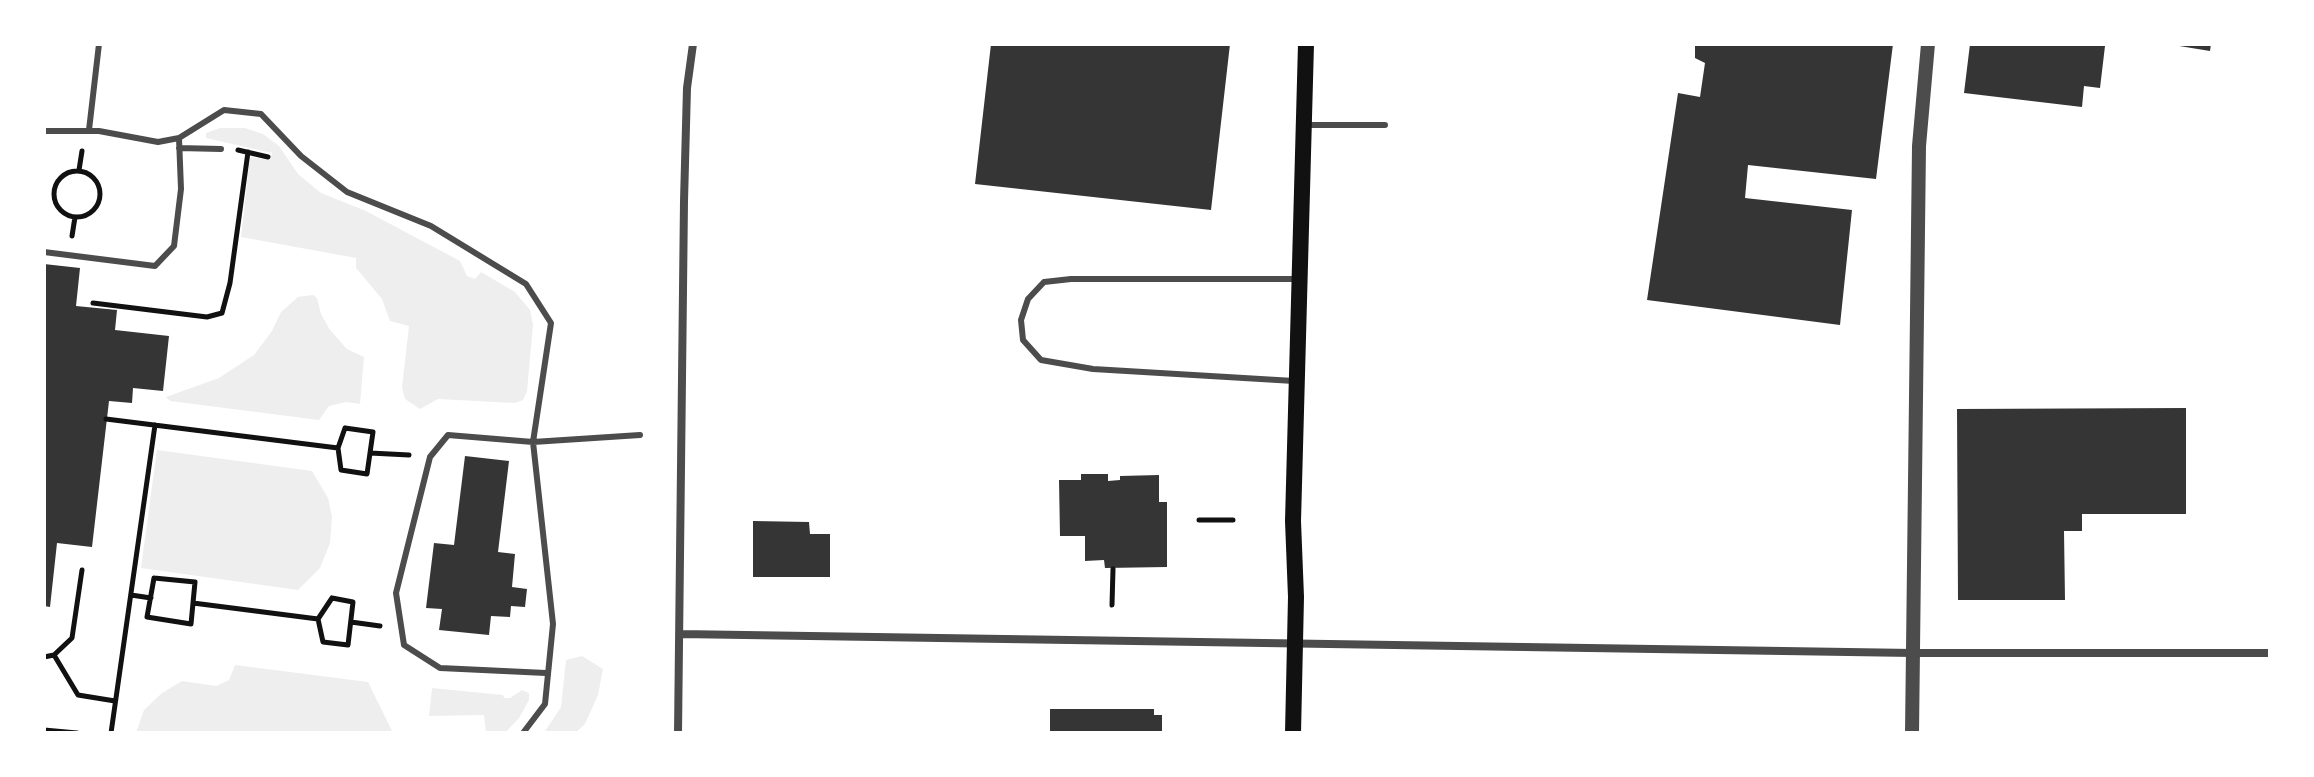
<!DOCTYPE html>
<style>
body{margin:0}
#map{position:relative;width:2314px;height:777px;overflow:hidden;background:#fff;font-family:Poppins,sans-serif}
canvas{display:block}
.frame{position:absolute;inset:0;border:46px solid #fff;pointer-events:none}
</style>
<div id="map">
<canvas width="2314" height="777"></canvas>
<div class="frame"></div>
</div>
<script>
const ctx = document.querySelector('canvas').getContext('2d');
ctx.lineJoin = 'round';
function fillPath(path, color) {
  ctx.fillStyle = color;
  ctx.fill(path, 'evenodd');
}
function shape(rows) {
  const path = new Path2D();
  for (const r of rows) {
    if (r.length === 3) {
      path.moveTo(r[0] + r[2], r[1]);
      path.arc(r[0], r[1], r[2], 0, 2 * Math.PI);
      continue;
    }
    path.moveTo(r[0], r[1]);
    for (let i = 2; i < r.length; i += 2) path.lineTo(r[i], r[i + 1]);
  }
  return path;
}
function trace(path, color, width, dash) {
  ctx.strokeStyle = color;
  ctx.lineWidth = width;
  ctx.lineCap = dash ? 'butt' : 'round';
  ctx.setLineDash(dash || []);
  ctx.stroke(path);
}
fillPath(shape([
 [220,128,245,128,263,134,279,146,298,174,321,193,366,211,460,261,467,276,475,279,481,272,515,292,530,310,533,325,527,391,523,400,515,403,438,399,420,409,405,399,402,387,409,326,390,321,382,299,356,268,356,258,241,237,250,157,270,160,272,153,206,138,206,133],
 [313,295,317,298,321,314,330,330,347,349,364,357,360,404,346,402,329,406,319,420,170,401,166,397,219,378,254,355,272,331,281,312,298,297],
 [157,450,312,471,328,498,332,517,330,543,320,568,298,590,141,568],
 [582,656,603,669,598,695,585,724,575,733,544,733,561,707,566,660],
 [235,665,368,682,393,733,136,733,144,710,162,693,182,681,216,686,229,680],
 [432,688,503,695,504,698,510,698,522,690,529,693,529,700,519,718,505,733,486,733,484,715,429,716]
]), '#eee');
fillPath(shape([
 [991,44,1230,44,1211,210,975,184],
 [1695,44,1893,44,1876,179,1748,165,1745,198,1852,210,1840,325,1647,300,1678,93,1700,97,1705,63,1695,58],
 [1970,44,2105,46,2100,88,2084,86,2082,107,1964,93],
 [2167,44,2211,44,2210,51],
 [44,264,80,268,76,306,117,310,115,330,169,336,163,391,133,388,132,403,109,401,92,547,57,543,50,607,44,606],
 [2186,408,2186,514,2082,514,2082,531,2064,531,2065,600,1958,600,1957,409],
 [465,456,509,461,498,552,515,554,512,587,527,589,525,607,511,606,510,617,491,616,489,635,439,630,442,609,426,608,434,543,454,545],
 [1081,474,1108,474,1108,481,1120,480,1120,476,1159,475,1159,502,1167,502,1167,567,1105,568,1104,560,1085,561,1085,536,1060,536,1059,480,1081,480],
 [753,521,809,522,810,534,830,534,830,577,753,577],
 [1050,709,1154,709,1154,715,1162,715,1162,733,1050,733]
]), '#353535');
trace(shape([
 [238,150,268,157],
 [79,170,82,151],
 [77,194,23],
 [72,236,75,217],
 [93,303,207,317,222,313,230,283,248,152],
 [106,419,338,448],
 [345,428,373,432,367,474,341,470,338,448,345,428],
 [370,453,409,455],
 [1199,520,1233,520],
 [154,578,195,582,191,624,147,617,154,578],
 [131,595,151,598],
 [332,598,353,602,348,645,323,642,318,619,332,598],
 [193,603,318,619],
 [1112,605,1113,569],
 [351,622,380,626],
 [54,655,78,695,115,701],
 [44,657,54,655,72,638,82,570],
 [44,730,77,733],
 [111,733,155,425]
]), '#111', 5);
trace(shape([
 [1306,125,1385,125],
 [89,130,99,44],
 [44,131,99,131,158,142,179,138,224,110,261,114,301,156,347,192,431,226,526,284,551,323,533,442,553,624,545,704,523,733],
 [179,148,221,149],
 [44,252,155,266,174,246,181,189,179,138],
 [1294,381,1093,369,1041,360,1023,340,1021,320,1028,299,1044,282,1071,279,1298,279],
 [546,673,440,668,404,645,396,593,430,457,448,435,533,442,640,435]
]), '#4c4c4c', 6);
trace(shape([
 [680,634,1913,653,2270,653],
 [678,733,684,201,687,88,693,44]
]), '#4c4c4c', 8);
trace(shape([
 [1912,733,1919,146,1928,44]
]), '#4c4c4c', 14);
trace(shape([
 [1293,733,1296,597,1293,521,1306,44]
]), '#111', 16);
</script>
